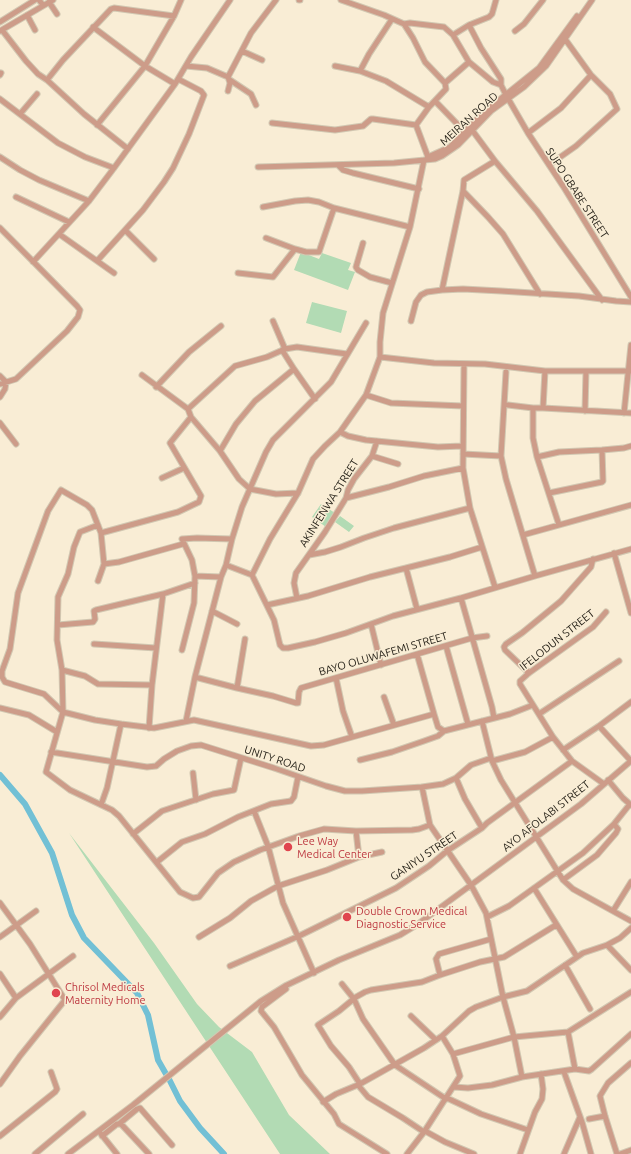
<!DOCTYPE html>
<style>
body{margin:0}
canvas{display:block;background:#f9edd5}
</style>
<canvas width="631" height="1154"></canvas>
<script>
const ctx = document.querySelector('canvas').getContext('2d');
ctx.lineJoin = 'round';
function fillPath(path, color) {
  ctx.fillStyle = color;
  ctx.fill(path, 'evenodd');
}
function shape(rows) {
  const path = new Path2D();
  for (const r of rows) {
    path.moveTo(r[0], r[1]);
    for (let i = 2; i < r.length; i += 2) path.lineTo(r[i], r[i + 1]);
  }
  return path;
}
function trace(path, color, width, dash) {
  ctx.strokeStyle = color;
  ctx.lineWidth = width;
  ctx.lineCap = dash ? 'butt' : 'round';
  ctx.setLineDash(dash || []);
  ctx.stroke(path);
}
function write(font, color, halo, rows, align = 'center') {
  ctx.font = font + ' Ubuntu,sans-serif';
  ctx.lineWidth = 3;
  ctx.setLineDash([]);
  ctx.textBaseline = 'middle';
  ctx.strokeStyle = halo;
  ctx.fillStyle = color;
  for (const [text, x, y, turn = 0] of rows) {
    ctx.save();
    ctx.translate(x, y);
    ctx.rotate((+turn || 0) * Math.PI / 180);
    ctx.textAlign = isNaN(turn) ? turn : align;
    if (halo) ctx.strokeText(text, 0, 0);
    ctx.fillText(text, 0, 0);
    ctx.restore();
  }
}
fillPath(shape([
 [301,252,319,259,322,253,351,263,348,270,355,272,348,290,294,270],
 [312,302,347,311,341,333,306,323],
 [321,504,335,513,326,527,312,517],
 [340,516,354,526,349,532,335,522],
 [69,833,154,943,197,1004,219,1027,252,1052,289,1115,330,1154,280,1154]
]), '#b2dbb4');
trace(shape([
 [0,775,25,804,52,853,72,915,84,938,137,993,148,1015,158,1060,166,1074],
 [169,1079,180,1101,200,1128,224,1154]
]), '#72c0d5', 6);
const minor = shape([
 [39,0,43,5],
 [299,0,300,0],
 [341,0,384,15,404,24,413,38,425,62,445,83],
 [496,0,492,14,489,17,469,25,481,48,501,79,501,85,506,95,528,133,563,186,631,297],
 [49,2,57,14],
 [27,15,35,30],
 [0,22,35,0],
 [404,24,410,23,444,27,453,35,469,62,493,82,501,85],
 [93,27,145,66,175,84],
 [2,30,26,61,38,74,47,80,84,114,128,149],
 [0,31,53,0],
 [515,31,524,24,543,0],
 [453,35,469,25],
 [242,51,262,60],
 [186,66,207,68,228,77],
 [335,66,360,71,386,81,429,107],
 [360,71,369,54,392,19],
 [0,75,1,73],
 [47,80,63,60,111,9,114,8,174,16],
 [230,80,251,94,256,105],
 [228,91,230,83,228,77,251,33,276,0],
 [0,99,58,143,85,157,114,168],
 [435,101,465,132],
 [20,114,37,94],
 [272,123,335,130,363,126,371,119,373,119,416,125],
 [97,125,145,66,174,16,181,0],
 [416,125,429,107,446,89,445,83,469,62],
 [416,125,428,157],
 [472,130,495,161,537,211,602,300],
 [528,133,561,108,591,75],
 [0,157,20,170,39,180,89,201],
 [426,160,428,157,450,147,483,113,539,68,577,16],
 [338,165,343,170,353,173,419,189],
 [549,165,576,146,617,109,610,94,591,75,565,39],
 [258,167,394,163,435,159,442,156,458,145,491,111,524,87,546,66,592,0],
 [463,191,488,217,503,234,540,294],
 [16,197,69,222],
 [263,207,295,201,308,200,319,202,334,208],
 [0,228,77,306,80,310,78,317,67,331,16,379,0,384],
 [125,230,154,259],
 [59,234,114,273],
 [266,238,295,249],
 [363,243,356,267,358,270,370,277,392,283],
 [97,261,143,210,164,182,173,168,189,134,204,95,201,91,178,79],
 [33,262,89,201,114,168,175,84,191,57,230,0],
 [238,273,273,277,295,249,306,252,319,252,334,208,410,227],
 [442,290,463,191,464,180,495,161],
 [273,321,285,349],
 [411,321,416,302,421,295,427,292,442,290,463,289,501,291,579,296,616,301,631,302],
 [282,350,294,369,315,399],
 [380,357,434,363,485,364,545,371,631,371],
 [464,364,463,468,470,508,495,587],
 [506,372,501,456,506,479,535,576],
 [142,375,188,409,191,417,220,451,239,479,250,489,276,494,298,493],
 [0,376,6,382,5,389,0,397],
 [156,387,189,352,221,326],
 [366,395,391,403,463,406],
 [508,405,533,408,533,438,537,457,559,525],
 [533,408,543,408,545,371],
 [543,408,631,413],
 [188,409,235,366,267,357,285,349,297,347,347,354],
 [585,411,586,371],
 [624,413,631,345],
 [0,423,16,444],
 [340,432,348,436,366,440,438,447,462,446],
 [220,451,236,424,255,401,294,369],
 [463,454,501,456],
 [372,456,398,464],
 [537,457,559,452,602,450,624,448,631,446],
 [162,478,184,468],
 [549,493,602,482,603,481,602,450],
 [346,498,389,487,424,476,463,468],
 [98,525,80,532,74,547,68,574,58,597,57,640,62,670,63,712,46,772,70,790,112,810,119,816,180,892,193,898,199,897,218,873,234,862,260,850,299,836,324,829,356,831,412,830,419,829,430,825],
 [101,533,178,512,199,502,201,496,170,443,191,417],
 [523,535,631,505],
 [614,553,631,613],
 [309,555,325,552,341,547,364,538,394,528,470,508],
 [104,564,101,533,92,510,87,505,61,490,48,511,18,593,10,649,2,671,2,677,5,682,44,694,63,712,95,720,121,724,154,728,194,720,311,746,324,745,434,714],
 [226,565,252,575,274,620,280,645,283,648,288,648,315,642,346,633,393,616,461,598,535,576,631,549],
 [406,568,417,609],
 [252,575,270,539,298,493,313,459,325,446,340,432,366,395,380,357,380,342,383,313,410,227,424,160],
 [195,576,221,577],
 [98,581,104,564,119,562,183,544],
 [297,598,294,583,296,573,325,532,346,498,348,490,354,479,372,456,377,441],
 [461,598,492,707,494,718],
 [267,605,308,596,370,577,450,557,482,547],
 [212,611,237,624],
 [371,624,381,665],
 [58,625,93,622,95,619,94,611,96,610,163,594,195,583],
 [94,644,156,648],
 [446,646,468,724],
 [182,650,194,603,195,576,192,560,182,539,197,538,232,539],
 [417,654,434,714,438,727,444,731],
 [62,670,85,676,98,684,152,685],
 [529,673,505,650,504,647,506,644,522,633,561,601,591,567,593,559],
 [195,677,237,688,273,696,296,703,298,703,299,692,301,688,472,638,487,636],
 [336,678,343,711,352,737],
 [237,688,245,639],
 [384,697,394,725],
 [0,708,29,715,57,732],
 [539,714,619,661],
 [186,721,195,677,221,577,226,565,232,539,242,507,266,452,273,440,331,382,366,323],
 [482,721,492,761,501,780,563,880,573,889,631,921],
 [599,726,631,761],
 [149,728,152,685,163,594],
 [563,750,599,726,631,702],
 [51,752,147,767,156,766,164,759,177,751,191,746,201,745,274,768,326,786,345,791,362,791,422,787,443,784,456,778,471,765,491,758],
 [360,760,392,752,424,741,438,736,444,731,510,714,533,705],
 [492,761,525,752,553,737],
 [193,773,196,800],
 [456,778,465,799,482,828],
 [608,780,623,798,631,805],
 [604,784,572,761,553,737,520,684,520,681,529,673,593,627,606,612],
 [422,787,430,825,471,885,486,913,503,997,514,1037,522,1077],
 [101,805,107,788,121,724],
 [254,811,268,846,283,903,314,973],
 [356,831,359,857],
 [133,834,162,811,213,794,234,790,241,758],
 [157,862,182,842,205,834,238,817,271,804,291,801,294,797,298,777],
 [563,880,597,855,616,833,618,829,614,824],
 [534,888,577,957],
 [0,903,30,944,65,1000,20,1056,0,1084],
 [613,911,631,882],
 [487,917,509,906,583,853,614,824,630,804],
 [0,937,36,911],
 [199,937,230,918,251,901,278,886,327,870,359,857,382,852],
 [607,945,631,970],
 [565,965,590,1009],
 [230,966,299,936,396,888,429,866,447,851,482,828,487,823,572,761],
 [0,974,16,998],
 [440,975,436,959,439,954,491,939],
 [342,984,354,999,363,1019,395,1065,446,1099],
 [286,989,262,1007,261,1011,274,1027,302,1075,334,1114,339,1124,387,1154],
 [411,1016,436,1040],
 [0,1017,16,998,73,956],
 [568,1032,575,1069],
 [453,1054,514,1037,568,1032,631,992],
 [564,1072,582,1122,591,1154],
 [360,1084,349,1067,331,1046,318,1025,339,1011,356,997,365,992,371,990,422,982,440,975,480,962,504,957,556,925],
 [358,1085,368,1097,403,1118,424,1132],
 [454,1087,468,1088,492,1085,522,1077,575,1069,589,1071,592,1069,631,1034],
 [447,1098,481,1114,528,1130],
 [323,1102,336,1094,360,1084,424,1048,442,1036,469,1011,476,1007,503,997,527,991,583,953,607,945,620,938,631,928],
 [589,1119,605,1116],
 [119,1124,137,1109,140,1108,172,1145],
 [425,1131,445,1142,474,1154],
 [101,1134,117,1154],
 [0,1136,55,1092,57,1089,56,1086,51,1072],
 [102,1136,117,1124,121,1124,149,1154],
 [35,1154,83,1114],
 [68,1154,133,1105,261,1001,285,986,339,960,400,935,418,924,581,804,631,761],
 [407,1154,424,1132,460,1076,453,1054,442,1036],
 [520,1154,535,1112,542,1099,543,1089,541,1074],
 [564,1154,580,1117],
 [617,1154,605,1116,600,1096,608,1083,631,1063],
 [620,1154,631,1150]
]);
trace(minor, '#d2c8b2', 7);
trace(minor, '#cd9c89', 5);
for (const [x, y, r, color] of [
 [288,847,5,"#e0444e"],
 [347,917,5,"#e0444e"],
 [56,993,5,"#e0444e"]
]) {
  const dot = new Path2D();
  dot.arc(x, y, r, 0, 2 * Math.PI);
  ctx.fillStyle = color;
  ctx.fill(dot);
  trace(dot, '#f9edd5', 1.5);
}
write('11px', '#211d14', '#f9edd5', [
 ["MEIRAN ROAD",469,119,-42],
 ["SUPO GBABE STREET",577,193,57],
 ["AKINFENWA STREET",329,503,-58],
 ["IFELODUN STREET",557,640,-38],
 ["BAYO OLUWAFEMI STREET",383,654,-16],
 ["UNITY ROAD",275,759,18],
 ["AYO AFOLABI STREET",546,816,-38],
 ["GANIYU STREET",424,856,-34]
]);
write('11px', '#be3a42', '#f9edd5', [
 ["Lee Way",297,841],
 ["Medical Center",297,854],
 ["Double Crown Medical",356,911],
 ["Diagnostic Service",356,924],
 ["Chrisol Medicals",65,987],
 ["Maternity Home",65,1000]
], 'left');
</script>
